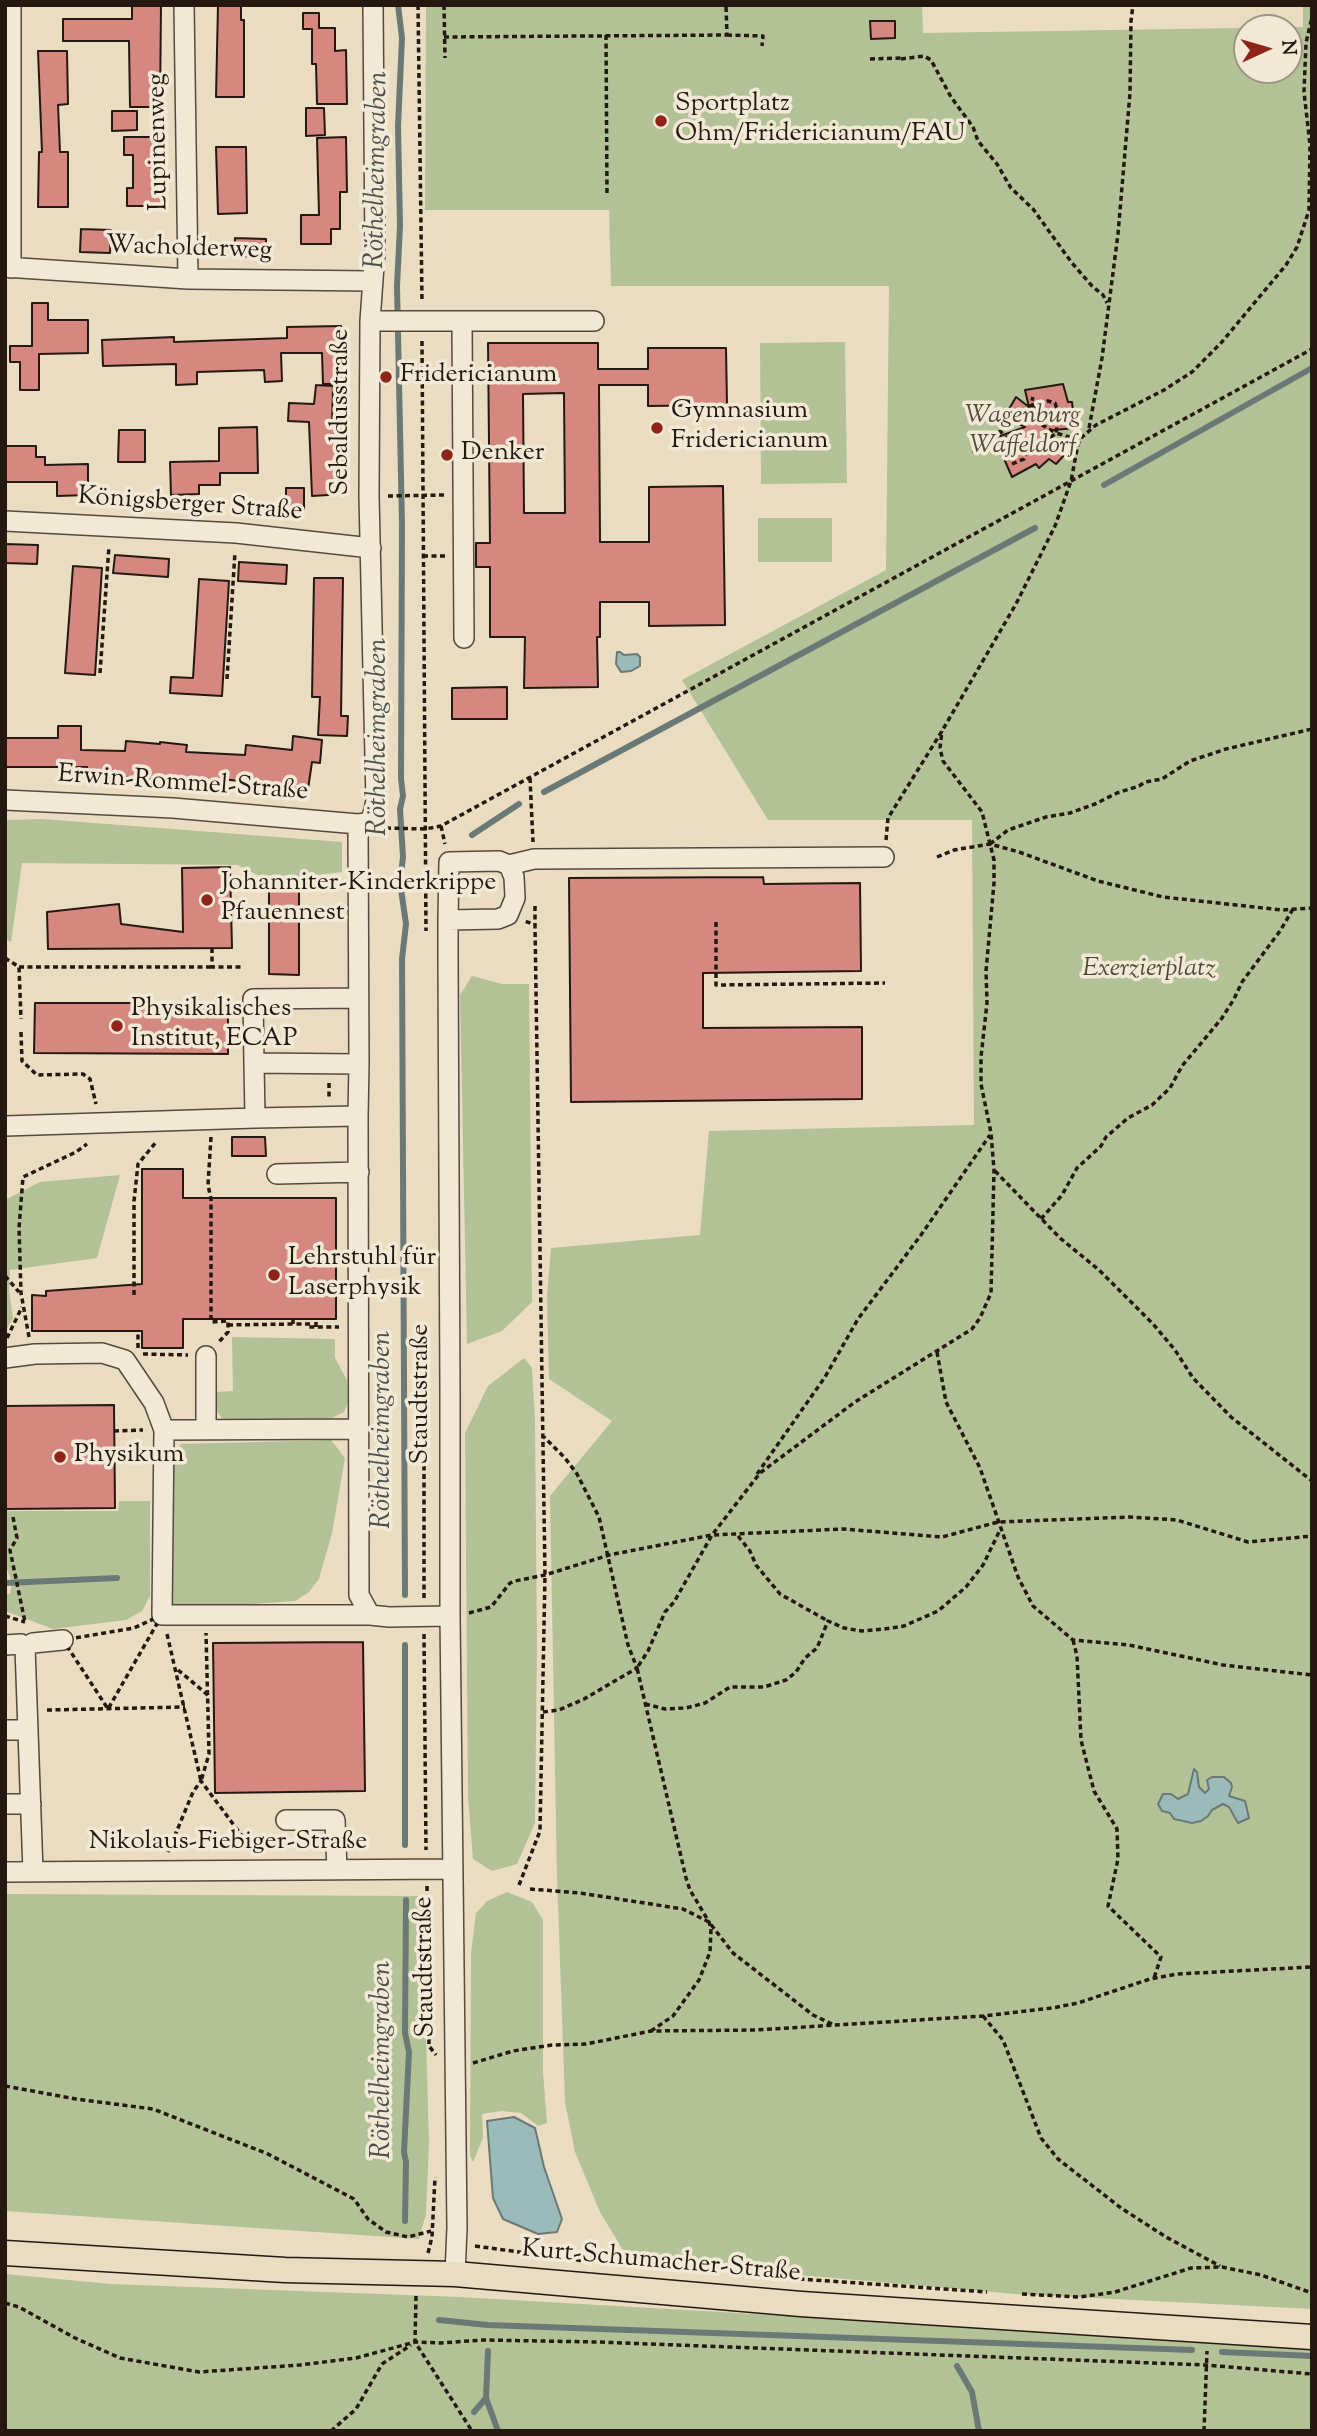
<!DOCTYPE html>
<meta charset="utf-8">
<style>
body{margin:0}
#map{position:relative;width:1317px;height:2436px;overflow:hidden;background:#eadcc0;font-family:"Sorts Mill Goudy",serif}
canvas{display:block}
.frame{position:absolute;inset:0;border:7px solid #251811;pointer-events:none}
.north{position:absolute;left:1233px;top:14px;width:70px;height:70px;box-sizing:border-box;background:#f1e8d6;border:2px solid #9f9587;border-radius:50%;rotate:86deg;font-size:19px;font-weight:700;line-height:28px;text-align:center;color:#251811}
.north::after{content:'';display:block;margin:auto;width:24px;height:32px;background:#8f2418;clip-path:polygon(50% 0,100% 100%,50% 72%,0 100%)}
</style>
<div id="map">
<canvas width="1317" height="2436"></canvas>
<div class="frame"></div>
<div class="north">N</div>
</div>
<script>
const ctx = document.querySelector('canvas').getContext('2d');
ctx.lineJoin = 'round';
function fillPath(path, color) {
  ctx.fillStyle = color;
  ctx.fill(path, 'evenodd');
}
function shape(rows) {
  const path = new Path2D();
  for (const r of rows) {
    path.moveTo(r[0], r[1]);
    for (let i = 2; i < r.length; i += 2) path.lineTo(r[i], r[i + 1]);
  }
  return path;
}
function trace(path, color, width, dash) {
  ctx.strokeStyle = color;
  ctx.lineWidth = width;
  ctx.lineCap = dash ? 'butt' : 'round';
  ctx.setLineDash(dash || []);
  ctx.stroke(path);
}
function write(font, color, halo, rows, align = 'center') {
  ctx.font = font + ' "Sorts Mill Goudy",serif';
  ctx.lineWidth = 7;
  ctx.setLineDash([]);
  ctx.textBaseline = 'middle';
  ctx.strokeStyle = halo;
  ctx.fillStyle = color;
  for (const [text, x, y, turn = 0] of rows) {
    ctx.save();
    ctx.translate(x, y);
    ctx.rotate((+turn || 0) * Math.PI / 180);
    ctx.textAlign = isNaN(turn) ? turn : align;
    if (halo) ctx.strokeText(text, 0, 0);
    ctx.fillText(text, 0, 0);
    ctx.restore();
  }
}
fillPath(shape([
 [426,5,922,5,923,33,1303,27,1303,5,1312,5,1312,2309,1015,2294,629,2260,600,2212,575,2152,565,2102,557,1878,550,1496,612,1421,549,1379,547,1296,551,1248,700,1235,709,1131,974,1125,972,820,768,820,682,680,886,570,889,286,611,286,609,210,425,210],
 [1247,28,1289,28,1289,70,1247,70],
 [845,342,847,483,761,484,760,343],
 [758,518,832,518,832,562,758,562],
 [42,819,342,842,342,872,270,881,237,865,22,863,11,942,5,939,5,820],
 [472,976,502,984,529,984,532,1302,502,1331,467,1344,460,995],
 [120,1175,97,1258,10,1270,9,1290,13,1318,5,1332,5,1200,40,1182],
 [232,1337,335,1339,335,1358,347,1380,348,1402,344,1412,332,1418,223,1419,217,1412,217,1392,233,1391],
 [524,1358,532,1368,535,1418,537,1647,535,1823,517,1864,492,1871,473,1859,468,1797,465,1433,488,1386],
 [331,1440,345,1458,332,1533,319,1579,309,1592,295,1601,181,1609,170,1602,169,1459,181,1444],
 [119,1501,150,1501,150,1596,142,1611,126,1620,53,1629,5,1611,5,1594,10,1594,12,1582,5,1564,5,1511,118,1511],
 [507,1892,532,1902,543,1920,543,2072,547,2123,538,2126,521,2113,501,2111,482,2114,483,2138,473,2162,470,2156,471,1953,476,1913,487,1901],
 [5,1894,422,1896,429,2144,426,2214,419,2239,5,2211],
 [5,2274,111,2284,460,2297,1312,2346,1312,2431,5,2431]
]), '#b2c296');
const water = shape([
 [617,652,620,652,624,655,637,654,640,657,640,666,631,671,621,672,616,664,617,652],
 [1194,1769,1197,1772,1199,1787,1205,1793,1209,1789,1207,1780,1212,1777,1224,1777,1231,1783,1232,1787,1229,1796,1245,1801,1249,1818,1238,1823,1229,1807,1223,1804,1212,1810,1208,1816,1201,1821,1192,1823,1174,1819,1170,1813,1162,1811,1158,1804,1163,1794,1171,1794,1178,1799,1188,1794,1194,1769],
 [514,2117,535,2128,544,2167,562,2219,557,2232,538,2234,503,2219,493,2198,487,2121,514,2117]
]);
fillPath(water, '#9abab9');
trace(water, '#6b7976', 2);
trace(shape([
 [398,5,402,38,398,126,400,226,397,286,402,524,401,779,403,796,400,809,403,857,400,882,406,924,402,959,405,1595],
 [1104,485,1312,368],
 [544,792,1035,528],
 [472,835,519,804],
 [5,1583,117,1578],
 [405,1645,405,1845],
 [405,2221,406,2162,404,2152,409,2052,405,2033,406,1900],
 [439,2320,488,2325,1192,2350],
 [488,2351,486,2398,498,2431],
 [1222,2352,1312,2356],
 [957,2366,972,2392,979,2431],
 [474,2412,486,2398]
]), '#6b7976', 6);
const building = shape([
 [132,5,161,5,160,107,130,107,129,41,63,41,63,19,132,19,132,5],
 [218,5,241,5,241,20,244,20,244,97,216,97,218,5],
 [303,13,319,13,319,28,335,28,335,51,346,50,347,104,317,104,316,64,312,64,312,29,303,29,303,13],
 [870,21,895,21,895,38,871,39,870,21],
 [38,51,67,51,68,104,58,105,60,152,68,152,68,207,38,207,39,152,42,152,38,51],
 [306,108,324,108,325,135,306,136,306,108],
 [112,111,137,111,137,130,112,131,112,111],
 [124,137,161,137,162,206,127,206,127,188,133,188,133,155,124,155,124,137],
 [346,137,347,192,340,192,340,229,331,229,331,244,301,244,301,215,319,215,317,138,346,137],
 [216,147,246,147,247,213,218,214,216,147],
 [81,229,111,230,110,253,80,252,81,229],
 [235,238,266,239,266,257,234,256,235,238],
 [32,303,48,303,48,320,88,320,88,353,39,354,39,390,20,390,20,362,10,362,10,346,32,346,32,303],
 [341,326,342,384,323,384,322,353,281,353,282,381,265,382,264,370,197,372,197,384,176,385,176,364,103,366,102,340,174,337,174,342,287,338,287,327,341,326],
 [488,343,598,343,598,369,648,369,648,348,726,348,727,405,648,406,648,385,599,385,600,542,649,542,649,487,723,486,725,625,649,626,649,602,600,602,600,637,597,637,598,687,524,688,525,637,490,637,490,567,476,567,476,543,490,543,488,343],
 [564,393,565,513,524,513,523,394,564,393],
 [1063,384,1068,402,1072,402,1075,428,1043,431,1066,453,1056,464,1049,459,1039,468,1036,464,1012,477,995,438,1025,427,1005,416,1016,397,1029,407,1025,390,1063,384],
 [316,385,333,386,332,427,341,427,344,494,312,496,309,422,288,421,289,403,314,404,316,385],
 [257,427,258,473,220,473,220,485,199,485,199,494,171,495,170,462,219,461,219,428,257,427],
 [119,430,145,430,145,462,118,462,119,430],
 [5,446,36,446,36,457,45,457,45,465,88,464,88,495,57,496,57,482,5,482,5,446],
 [286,488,304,488,304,511,286,511,286,488],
 [5,544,38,545,37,564,5,563,5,544],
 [115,555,169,559,168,577,113,573,115,555],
 [239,562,287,565,286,584,238,581,239,562],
 [73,566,102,568,95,675,65,673,73,566],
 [314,578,343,578,341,716,348,716,347,736,318,735,320,697,312,697,314,578],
 [199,579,229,581,222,696,170,693,171,677,193,678,199,579],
 [507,687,507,719,452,719,452,688,507,687],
 [58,726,81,726,81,750,125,751,126,741,160,744,160,742,187,745,186,752,245,755,246,745,292,750,293,736,322,740,320,763,312,762,308,789,222,779,222,783,184,782,105,775,105,779,87,779,87,767,5,767,5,738,58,738,58,726],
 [230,867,232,948,48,949,47,912,119,904,121,924,183,932,182,868,230,867],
 [763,877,764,884,860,883,861,971,703,973,703,1028,862,1027,862,1099,571,1102,569,878,763,877],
 [269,890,299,890,299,975,269,974,269,890],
 [35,1003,228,1003,228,1054,34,1053,35,1003],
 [232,1137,265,1137,266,1156,232,1156,232,1137],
 [142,1169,183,1169,183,1198,336,1198,336,1319,183,1319,183,1348,142,1348,142,1331,32,1331,32,1295,46,1296,46,1291,142,1284,142,1169],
 [114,1405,115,1508,5,1509,5,1406,114,1405],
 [363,1642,365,1791,215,1793,213,1643,363,1642]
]);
fillPath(building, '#d58880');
trace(building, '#251811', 2);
const minor = shape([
 [184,5,188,279],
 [5,267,188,279,371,281],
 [11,268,11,5],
 [370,321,594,321],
 [462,321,464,638],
 [5,521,236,533,371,548],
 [5,800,173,808,358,824,366,823,372,818,376,801,369,496,370,321,375,252,373,5],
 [509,865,534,859,884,857],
 [448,920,498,919,508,915,515,898,514,877,509,865,499,861,449,862,448,920,448,958,450,1394,450,1616,457,2228,455,2274],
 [357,998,253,999,254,1063,359,1064,358,824],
 [254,1063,255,1118,358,1116,359,1595,370,1615,389,1617,450,1616],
 [358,1116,359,1064],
 [5,1126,255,1118],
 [277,1174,359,1172],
 [206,1356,206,1430],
 [5,1358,35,1354,102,1353,125,1360,154,1403,164,1430,162,1615,370,1615],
 [164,1430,358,1429],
 [5,1645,21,1644,25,1647,33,1643,63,1640],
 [25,1647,33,1872],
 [5,1730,28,1730],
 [5,1804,31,1804],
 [286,1820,335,1820,337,1870],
 [5,1872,452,1869]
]);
const major = shape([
 [5,2253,285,2270,455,2274,801,2304,1312,2337]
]);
trace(minor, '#56493d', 22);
trace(major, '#251811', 27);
trace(shape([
 [418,5,422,301],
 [444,5,445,58],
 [606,35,607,196],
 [727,35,763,36,762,46],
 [444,37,727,35,726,5],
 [870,59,902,58],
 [901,59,924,56,931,60,951,97,973,127,978,141,997,164,1011,188,1033,209,1072,263,1092,286,1103,295,1107,303],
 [422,341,426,931],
 [1031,404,1035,406,1048,401,1055,403,1059,415,1056,433,1035,421,1031,412,1031,404,1033,397],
 [1089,428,1102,358,1118,234,1130,93,1131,21,1133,5],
 [973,453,996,431,1001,432,1008,440,1020,442,1028,446],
 [1012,464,1024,459,1028,446,1049,439,1056,433,1072,438,1078,444],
 [388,496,444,495],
 [423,556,445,556],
 [100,673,109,546],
 [227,679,235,552],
 [530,778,533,842],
 [441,826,445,844],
 [386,828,425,829,441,826,1312,349],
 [886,840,888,818,942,731,1016,604,1055,526,1071,481,1078,444,1082,437,1096,425,1164,390,1192,372,1221,343,1286,265,1297,247,1309,210,1310,145,1304,92,1306,43,1312,17],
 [990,844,1008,830,1046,817,1070,813,1095,804,1117,793,1139,786,1145,782,1162,779,1190,761,1226,749,1312,729],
 [937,857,954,850,990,844,1019,852,1098,881,1163,897,1282,910,1312,908],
 [535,906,535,925],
 [716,922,716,985,885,983],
 [212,948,212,967,241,967],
 [5,958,19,967,21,1019],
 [19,967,212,967],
 [21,1032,22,1061,37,1075,83,1074,90,1079,96,1104],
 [329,1083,329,1100],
 [211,1137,208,1185,211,1199,211,1322,228,1321,228,1332,218,1343],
 [995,1171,1060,1238,1099,1270,1153,1324,1175,1350,1193,1378,1231,1417,1312,1481],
 [1041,1219,1062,1195,1077,1168,1101,1146,1106,1137,1128,1118,1152,1105,1170,1088,1182,1066,1222,1018,1234,999,1242,982,1280,931,1293,909],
 [5,1276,19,1292],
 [134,1295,134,1201,138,1164,157,1141],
 [293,1319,293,1324,310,1324,309,1327,339,1327],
 [228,1325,293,1324],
 [316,1327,316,1319],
 [29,1337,21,1293,19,1228,23,1177,76,1152,87,1144],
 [7,1338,22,1307],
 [138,1348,138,1331],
 [937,1352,946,1402,980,1468,1018,1577,1033,1606,1073,1640,1129,1645,1223,1665,1312,1675],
 [143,1354,188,1355],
 [114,1431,143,1430],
 [757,1474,825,1377,858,1319,921,1235,990,1135],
 [13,1517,17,1538,10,1550,25,1622],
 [738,1536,750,1551,756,1565,780,1594,828,1621],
 [424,1598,424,1375,430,1362],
 [469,1613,491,1607,510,1583,515,1581,545,1575,609,1555,712,1535,843,1529,942,1537,998,1522,1130,1517,1177,1520,1248,1542,1312,1536],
 [162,1615,108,1709,63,1640,134,1628,162,1615],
 [5,1616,25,1622],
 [167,1634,201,1781,209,1754,206,1633],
 [424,1634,426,1850],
 [1073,1640,1077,1656,1081,1740,1094,1791,1117,1829,1118,1859,1108,1906,1161,1957,1154,1978],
 [178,1670,209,1696],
 [645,1704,665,1709,686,1708,705,1703,730,1687,764,1687,786,1680,796,1672,805,1658,817,1648,828,1621,844,1628,862,1631,884,1629,904,1626,938,1611,966,1587,983,1565,1000,1530],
 [47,1710,185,1707],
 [543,1712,559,1710,584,1699,637,1668,628,1645,599,1517,577,1474,565,1458,544,1437],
 [168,1852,193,1792,201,1781,254,1852],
 [519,1885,540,1831,545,1575,535,925,525,921],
 [427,1886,429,2046,436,2055],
 [530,1889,580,1893,683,1909,709,1922,733,1953,813,2015,832,2024],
 [983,2016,1003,2040,1041,2138,1058,2159,1121,2208,1166,2237,1220,2266],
 [651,2031,673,2016,699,1980,710,1952,711,1929,709,1922,690,1890,686,1878,637,1668,648,1651,665,1612,674,1602,712,1535,760,1473,855,1402,972,1329,980,1318,991,1293,994,1170,991,1133,981,1084,981,1057,987,1003,986,971,994,883,994,860,982,812,943,761,940,748,942,731],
 [473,2063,513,2051,552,2045,586,2044,651,2031,755,2030,983,2016,1052,2008,1078,2003,1150,1979,1177,1974,1312,1967],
 [5,2086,76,2099,153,2109,268,2154,354,2199,368,2219,386,2232,408,2237,431,2231],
 [475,2246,585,2261],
 [428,2253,432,2237,435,2177],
 [757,2276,987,2292],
 [1022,2294,1080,2297,1115,2292,1191,2268,1222,2267,1261,2275,1312,2293],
 [416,2296,415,2342,472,2431],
 [5,2303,19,2307,75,2338,120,2358,199,2372,300,2365,356,2358,415,2342,441,2343,483,2340,597,2342,1206,2365,1312,2374],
 [331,2431,356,2409,382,2364,411,2345],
 [1204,2431,1207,2351]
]), '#251811', 3.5, [5, 3.5]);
trace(minor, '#f1e8d6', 19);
trace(major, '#eadcc0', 24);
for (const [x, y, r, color] of [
 [661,121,7,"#8f2418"],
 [386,377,7,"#8f2418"],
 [657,428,7,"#8f2418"],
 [447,455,7,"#8f2418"],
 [207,900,7,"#8f2418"],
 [117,1026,7,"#8f2418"],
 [274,1275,7,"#8f2418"],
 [60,1457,7,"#8f2418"]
]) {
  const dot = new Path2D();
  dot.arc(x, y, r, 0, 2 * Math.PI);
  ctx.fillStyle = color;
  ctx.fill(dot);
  trace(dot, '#f1e8d6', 2.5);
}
write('26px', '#251811', '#f1e8d6', [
 ["Sportplatz",675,106],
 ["Ohm/Fridericianum/FAU",675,136],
 ["Fridericianum",400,377],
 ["Gymnasium",671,413],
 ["Fridericianum",671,443],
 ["Denker",461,455],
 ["Johanniter-Kinderkrippe",221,885],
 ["Pfauennest",221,915],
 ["Physikalisches",131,1011],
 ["Institut, ECAP",131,1041],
 ["Lehrstuhl für",288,1260],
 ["Laserphysik",288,1290],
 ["Physikum",74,1457]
], 'left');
write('26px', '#251811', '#f1e8d6', [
 ["Lupinenweg",160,142,-91],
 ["Wacholderweg",189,250,2],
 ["Sebaldusstraße",343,412,-90],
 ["Königsberger Straße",190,506,4],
 ["Erwin-Rommel-Straße",183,785,4],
 ["Staudtstraße",423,1394,-90],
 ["Nikolaus-Fiebiger-Straße",228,1844],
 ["Staudtstraße",427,1967,-91],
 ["Kurt-Schumacher-Straße",661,2263,5]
]);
write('italic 26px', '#4f4b39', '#f1e8d6', [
 ["Wagenburg",1023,418],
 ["Waffeldorf",1023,448],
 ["Exerzierplatz",1149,971]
]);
write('italic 28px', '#4e514c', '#f1e8d6', [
 ["Röthelheimgraben",379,170,-89],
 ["Röthelheimgraben",380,737,-90],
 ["Röthelheimgraben",384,1430,-90],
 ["Röthelheimgraben",384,2060,-90]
]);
</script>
